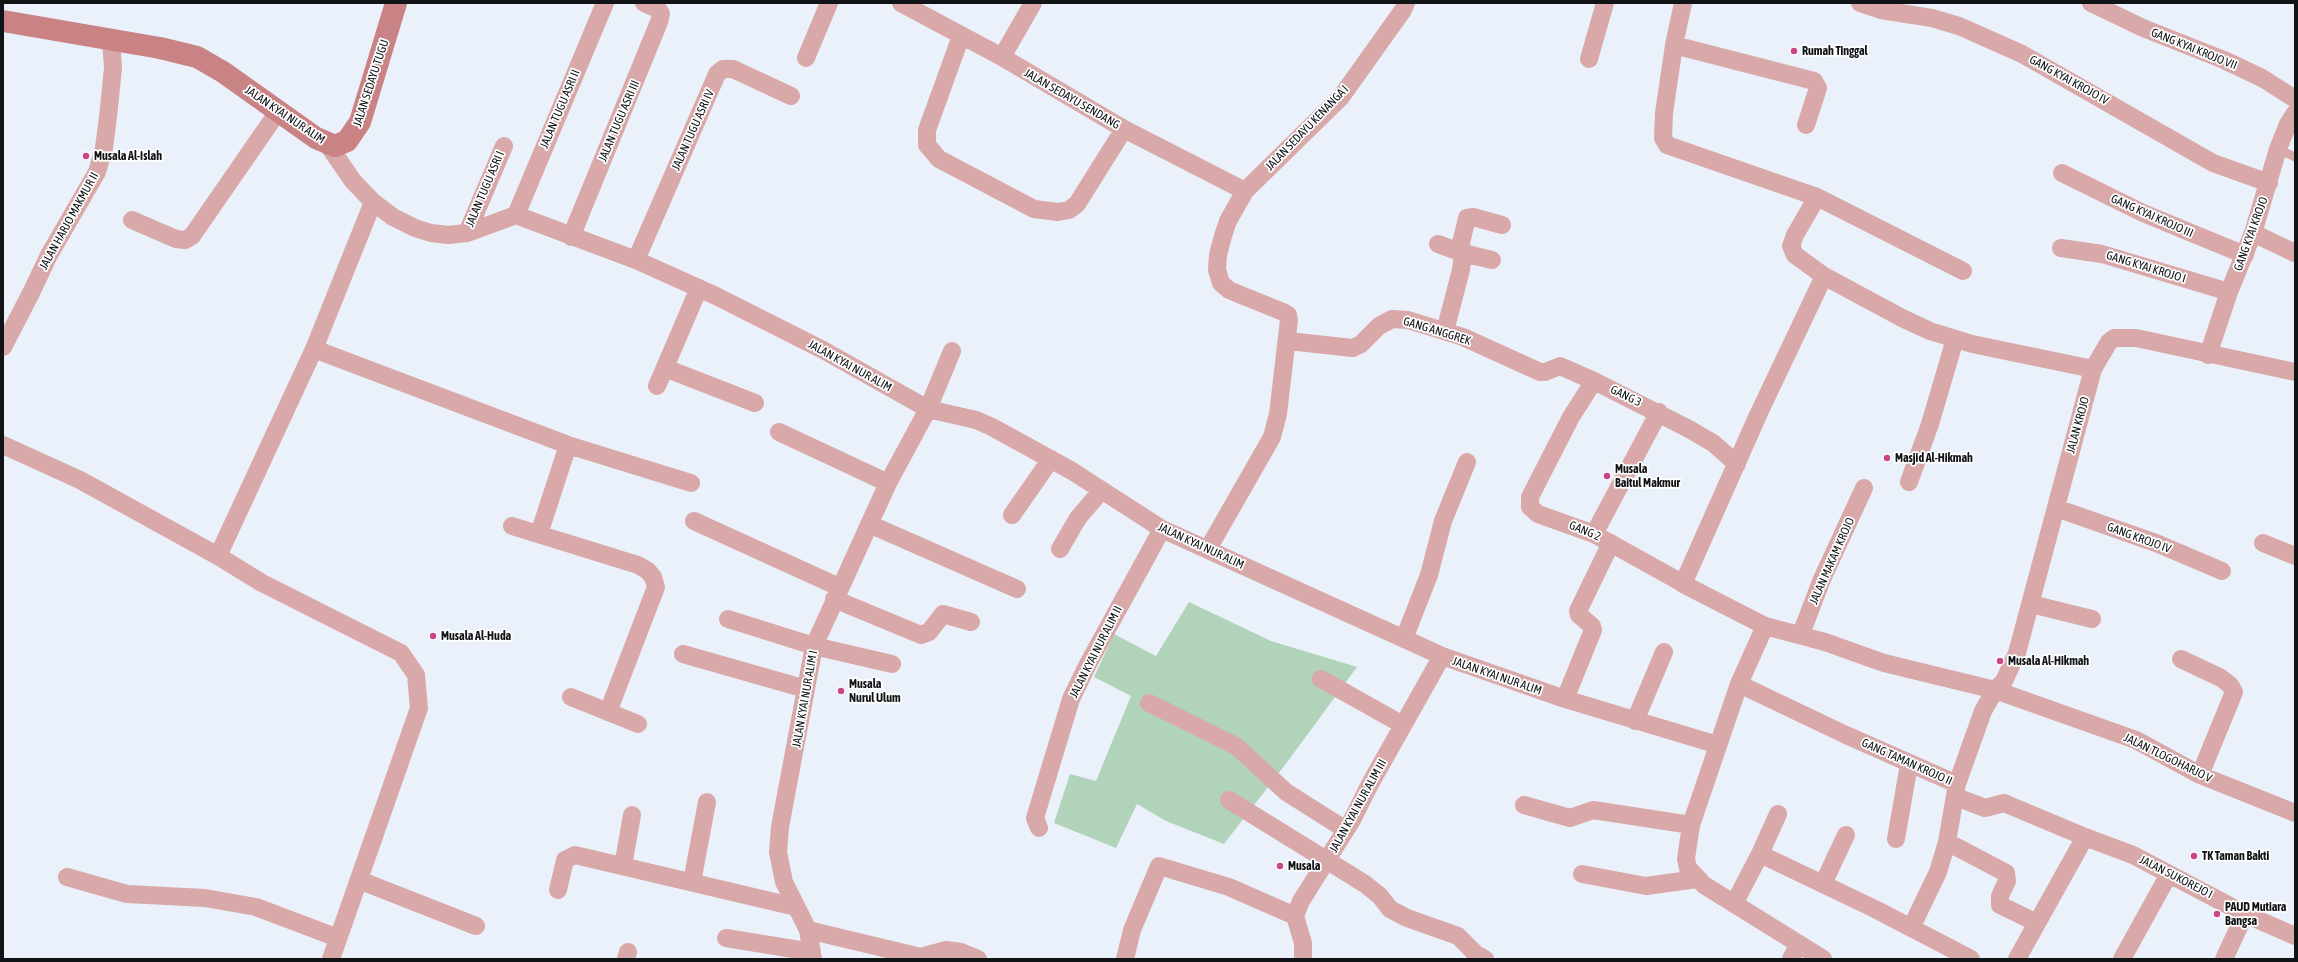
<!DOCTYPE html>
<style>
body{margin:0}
#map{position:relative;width:2298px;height:962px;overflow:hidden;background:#eaf1fb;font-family:"Asap Condensed",sans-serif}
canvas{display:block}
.frame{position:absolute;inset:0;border:4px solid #111417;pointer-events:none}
</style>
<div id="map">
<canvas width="2298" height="962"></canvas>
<div class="frame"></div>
</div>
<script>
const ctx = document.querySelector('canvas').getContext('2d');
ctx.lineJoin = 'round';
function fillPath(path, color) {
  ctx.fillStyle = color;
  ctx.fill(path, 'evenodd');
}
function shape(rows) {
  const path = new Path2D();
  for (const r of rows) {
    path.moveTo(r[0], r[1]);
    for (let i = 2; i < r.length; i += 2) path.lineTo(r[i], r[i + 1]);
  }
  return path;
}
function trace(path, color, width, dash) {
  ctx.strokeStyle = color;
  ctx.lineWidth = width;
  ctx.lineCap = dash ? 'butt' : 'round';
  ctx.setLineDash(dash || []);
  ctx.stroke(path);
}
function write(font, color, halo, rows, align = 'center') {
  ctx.font = font + ' "Asap Condensed",sans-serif';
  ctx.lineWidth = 3.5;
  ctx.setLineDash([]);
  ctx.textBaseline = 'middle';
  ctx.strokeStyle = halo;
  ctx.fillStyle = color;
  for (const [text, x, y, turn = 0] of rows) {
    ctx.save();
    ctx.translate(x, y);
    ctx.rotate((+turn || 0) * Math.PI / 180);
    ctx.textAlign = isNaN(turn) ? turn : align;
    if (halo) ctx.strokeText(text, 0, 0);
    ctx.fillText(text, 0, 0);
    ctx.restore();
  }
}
fillPath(shape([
 [1189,602,1271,641,1357,667,1288,761,1224,844,1166,821,1137,804,1116,848,1054,823,1070,774,1096,781,1131,696,1094,677,1114,634,1156,656]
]), '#b1d3b9');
trace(shape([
 [2278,149,2295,157]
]), '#d9a8a8', 9);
trace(shape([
 [901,3,1002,57,1124,129,1245,191],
 [1683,3,1674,45,1664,113,1663,138,1667,145,1817,197,1795,235,1791,246,1795,255,1824,276,1902,318,1930,331,1972,344,2093,369],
 [1860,3,1881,10,1932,18,1959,26,2022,54,2213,163,2269,183],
 [2091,3,2143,28,2224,60,2262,78,2295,99],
 [961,36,927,130,927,145,939,159,1034,209,1058,212,1069,210,1077,204,1124,129],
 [1674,45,1814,81,1818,88,1806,125],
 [1002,57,1033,3],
 [806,58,829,3],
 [1589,59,1605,3],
 [328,145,353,181,373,202,393,217,415,228,431,233,448,235,467,233,516,215,636,260,716,296,823,350,928,409,976,420,992,427,1072,471,1162,529,1442,656,1565,699,1718,745],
 [2062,173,2143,213,2245,255],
 [1817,197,1963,271],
 [516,215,605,3],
 [132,220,176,239,185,240,192,236,277,113],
 [467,233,504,146],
 [2253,233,2295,253],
 [571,237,659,22,661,14,658,9,644,3],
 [1438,244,1463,253],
 [2061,248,2102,254,2229,292],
 [1463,253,1461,243,1467,218,1473,217,1502,225],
 [636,260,717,74,723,69,733,69,791,96],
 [1824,276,1758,415,1683,584,1765,626,1825,642,1884,663,1995,690,2136,740,2200,775,2295,813],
 [1445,331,1461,270,1463,253,1492,260],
 [1288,341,1353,348,1361,344,1379,326,1392,319,1408,320,1463,337,1540,372,1545,372,1560,366,1594,381,1689,429,1713,443,1737,464],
 [3,347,31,293,49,255,97,172,104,148,108,117,113,68,111,40],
 [314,349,568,445,691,483],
 [2208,355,2229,292,2253,233,2278,149,2288,124,2295,113],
 [665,368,755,403],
 [1594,381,1571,417,1530,497,1530,507,1538,514,1594,534,1693,589],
 [657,386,699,288],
 [779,432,888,483],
 [3,445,80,480,218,556],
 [1909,482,1930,424,1955,339],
 [2056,508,2156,543,2222,571],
 [1012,515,1051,459],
 [694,521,839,587],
 [869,524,1017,589],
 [512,526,638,565,648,571,653,577,656,587,608,712],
 [539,534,568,445],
 [1594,534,1659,412],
 [2263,543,2295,556],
 [1060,549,1078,518,1102,490],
 [1208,549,1272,437,1278,414,1289,320,1288,315,1283,312,1246,297,1229,290,1221,283,1217,270,1218,255,1223,236,1228,221,1245,191,1341,97,1403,10,1406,3],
 [834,599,921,635,929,632,943,614,971,622],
 [2031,604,2092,619],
 [728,619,814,646,892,664],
 [1765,626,1739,684,1691,825,1686,859,1688,868,1704,885,1823,959],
 [1801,634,1822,579,1864,488],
 [1404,639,1429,575,1443,521,1467,462],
 [683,654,806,689],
 [2181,659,2221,678,2230,685,2234,692,2200,775],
 [1321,679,1403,725],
 [1739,684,1846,735,1957,784,1947,842,2006,873,2007,881,2000,896,2000,905,2037,923],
 [571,697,638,724],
 [1565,699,1593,630,1592,626,1579,615,1578,611,1611,543],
 [1149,703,1236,746,1286,792,1346,830],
 [1635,721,1664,652],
 [1957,784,1983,711,1995,690,2004,681,2017,653,2093,369,2109,342,2114,338,2136,338,2295,372],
 [1956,797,1985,808,2004,803,2085,837],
 [1229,800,1365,884,1380,896,1390,909,1407,918,1458,936,1476,954,1485,959],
 [1524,805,1570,818,1593,810,1691,825],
 [1039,828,1035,818,1071,699,1088,664,1162,529],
 [1896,839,1909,764],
 [1760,854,1778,814],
 [623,866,632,815],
 [1582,874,1646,886,1697,879],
 [67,877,127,894,205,898,256,907,338,938],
 [359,880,476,926],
 [692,882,707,802],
 [1823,884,1846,835],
 [558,890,565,860,575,855,796,907],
 [1734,904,1760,854,1875,909,1971,959],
 [1911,928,1938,872,1947,842],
 [808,930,921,957,946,950,961,952,978,959],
 [726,938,812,952],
 [331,959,419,708,416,675,401,653,262,583,218,556,314,349,373,202],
 [626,959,628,952],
 [813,959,808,930,784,882,778,852,780,827,814,646,888,483,928,409,952,351],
 [1125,959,1132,930,1159,866,1229,887,1295,916],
 [1303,959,1303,943,1295,916,1301,901,1352,820,1370,784,1442,656],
 [1791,959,1799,944],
 [2017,959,2085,837,2133,855,2245,914,2295,936],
 [2122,959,2169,874],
 [2224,959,2245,914]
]), '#d9a8a8', 18);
trace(shape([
 [3,21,160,48,197,57,223,72,316,138,335,146,347,141,360,122,396,3]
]), '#ca8384', 22);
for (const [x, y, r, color] of [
 [1794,51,4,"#cb4688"],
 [86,156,4,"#cb4688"],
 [1887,458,4,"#cb4688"],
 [1607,476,4,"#cb4688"],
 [433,636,4,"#cb4688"],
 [2000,661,4,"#cb4688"],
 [841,691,4,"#cb4688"],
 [2194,856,4,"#cb4688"],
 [1280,866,4,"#cb4688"],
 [2217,914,4,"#cb4688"]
]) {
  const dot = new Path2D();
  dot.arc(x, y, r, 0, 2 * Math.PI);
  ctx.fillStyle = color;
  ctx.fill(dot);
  trace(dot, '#fff', 1.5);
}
write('12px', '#111417', '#fff', [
 ["GANG KYAI KROJO VII",2194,49,22],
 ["GANG KYAI KROJO IV",2069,80,29],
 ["JALAN SEDAYU TUGU",371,83,-72],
 ["JALAN SEDAYU SENDANG",1072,99,30],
 ["JALAN TUGU ASRI II",560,109,-67],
 ["JALAN KYAI NUR ALIM",285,115,34],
 ["JALAN TUGU ASRI III",619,121,-67],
 ["JALAN SEDAYU KENANGA I",1307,128,-46],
 ["JALAN TUGU ASRI IV",693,130,-66],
 ["JALAN TUGU ASRI I",485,189,-67],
 ["GANG KYAI KROJO III",2152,216,24],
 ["JALAN HARJO MAKMUR II",69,221,-61],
 ["GANG KYAI KROJO",2251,234,-70],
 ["GANG KYAI KROJO I",2146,267,17],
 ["GANG ANGGREK",1437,331,17],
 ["JALAN KYAI NUR ALIM",850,366,29],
 ["GANG 3",1626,396,26],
 ["JALAN KROJO",2078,425,-75],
 ["GANG 2",1585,531,23],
 ["GANG KROJO IV",2139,538,20],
 ["JALAN KYAI NUR ALIM",1201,546,25],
 ["JALAN MAKAM KROJO",1832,561,-66],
 ["JALAN KYAI NUR ALIM II",1096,652,-63],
 ["JALAN KYAI NUR ALIM",1497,676,19],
 ["JALAN KYAI NUR ALIM I",805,699,-80],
 ["JALAN TLOGOHARJO V",2168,758,26],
 ["GANG TAMAN KROJO II",1907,762,24],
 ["JALAN KYAI NUR ALIM III",1358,806,-61],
 ["JALAN SUKOREJO I",2176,877,27]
]);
write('bold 12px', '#111417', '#fff', [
 ["Rumah Tinggal",1802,51],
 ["Musala Al-Islah",94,156],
 ["Masjid Al-Hikmah",1895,458],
 ["Musala",1615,469],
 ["Baitul Makmur",1615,483],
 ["Musala Al-Huda",441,636],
 ["Musala Al-Hikmah",2008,661],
 ["Musala",849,684],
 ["Nurul Ulum",849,698],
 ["TK Taman Bakti",2202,856],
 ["Musala",1288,866],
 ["PAUD Mutiara",2225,907],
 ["Bangsa",2225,921]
], 'left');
</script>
